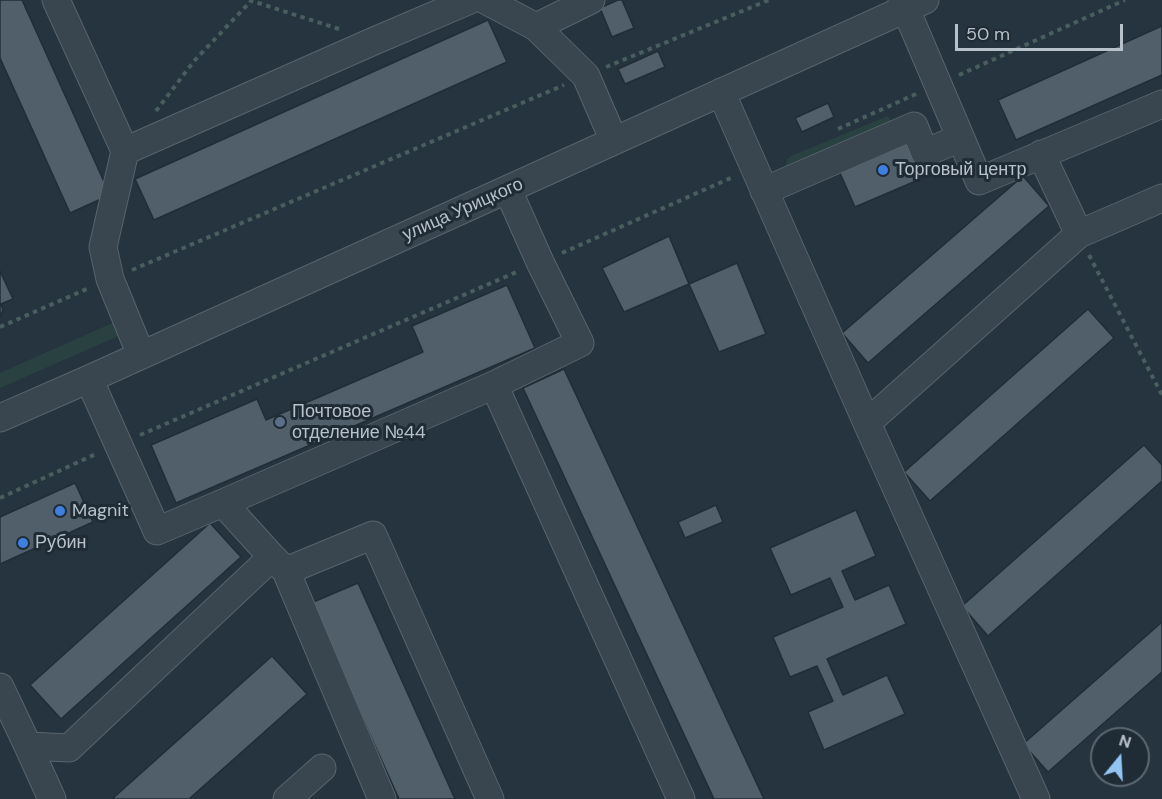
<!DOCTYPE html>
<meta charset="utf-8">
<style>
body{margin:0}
#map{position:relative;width:1162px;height:799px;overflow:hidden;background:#26343f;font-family:"DM Sans",sans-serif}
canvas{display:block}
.north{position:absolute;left:1090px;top:727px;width:60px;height:60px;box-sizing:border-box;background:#1f2b35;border:2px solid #5c6771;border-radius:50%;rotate:18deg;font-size:16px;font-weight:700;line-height:24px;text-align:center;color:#b7c1ca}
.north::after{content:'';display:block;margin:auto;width:21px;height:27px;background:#92c5f4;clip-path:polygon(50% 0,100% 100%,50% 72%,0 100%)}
.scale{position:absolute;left:955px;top:24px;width:168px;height:27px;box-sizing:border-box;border:3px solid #b7c1ca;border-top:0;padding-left:8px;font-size:18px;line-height:21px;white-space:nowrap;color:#b7c1ca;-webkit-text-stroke:4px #1f2b35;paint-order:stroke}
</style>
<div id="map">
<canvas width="1162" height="799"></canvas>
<div class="north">N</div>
<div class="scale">50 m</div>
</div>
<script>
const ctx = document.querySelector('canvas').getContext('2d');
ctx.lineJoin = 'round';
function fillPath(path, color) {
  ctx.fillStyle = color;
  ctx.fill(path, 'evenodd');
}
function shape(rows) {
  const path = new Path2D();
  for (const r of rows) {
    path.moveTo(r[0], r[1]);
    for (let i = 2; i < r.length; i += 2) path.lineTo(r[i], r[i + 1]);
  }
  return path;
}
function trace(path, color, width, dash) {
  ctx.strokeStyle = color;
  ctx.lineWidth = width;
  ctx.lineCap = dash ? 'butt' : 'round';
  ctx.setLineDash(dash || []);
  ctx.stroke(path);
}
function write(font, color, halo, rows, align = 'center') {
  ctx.font = font + ' "DM Sans",sans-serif';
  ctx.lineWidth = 6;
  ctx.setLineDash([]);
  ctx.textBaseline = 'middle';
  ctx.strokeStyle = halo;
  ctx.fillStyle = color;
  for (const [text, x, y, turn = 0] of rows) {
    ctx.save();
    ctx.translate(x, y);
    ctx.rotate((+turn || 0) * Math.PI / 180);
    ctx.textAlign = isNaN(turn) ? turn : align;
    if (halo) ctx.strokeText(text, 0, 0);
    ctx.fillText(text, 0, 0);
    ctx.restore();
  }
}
fillPath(shape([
 [888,116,895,129,797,168,785,167,787,160,791,156],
 [117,321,123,334,0,388,0,373]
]), '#294241');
const building = shape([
 [0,0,22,0,110,195,70,213,0,58,0,0],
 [618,0,622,0,634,28,612,37,600,8,618,0],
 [488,20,507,62,154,220,135,179,488,20],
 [1162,26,1162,75,1016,140,998,100,1162,26],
 [658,51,665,67,625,84,618,69,658,51],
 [828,103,834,117,802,132,795,118,828,103],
 [911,132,930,175,855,207,836,164,911,132],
 [1023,176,1049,206,868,363,842,333,1023,176],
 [669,236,689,284,624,312,602,268,669,236],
 [737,263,766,334,719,352,689,284,737,263],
 [0,271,13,299,1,304,3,310,0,317,0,271],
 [507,285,535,348,176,503,151,445,257,399,266,420,423,352,412,326,507,285],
 [1088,309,1114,338,930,501,904,472,1088,309],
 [564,369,764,799,714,799,523,388,564,369],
 [1144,445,1162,465,1162,481,988,636,962,606,1144,445],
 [75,483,93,522,0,564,0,517,75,483],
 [716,505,723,522,685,538,678,522,716,505],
 [856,510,876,556,842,571,855,600,889,585,906,624,827,659,843,695,887,675,905,714,824,750,808,712,833,701,817,666,790,677,773,637,843,607,830,578,791,595,770,548,856,510],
 [210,523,241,557,61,719,30,685,210,523],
 [358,583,455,799,399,799,311,603,358,583],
 [1162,622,1162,672,1048,772,1023,744,1162,622],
 [272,656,307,694,189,799,112,799,272,656]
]);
fillPath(building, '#505f6a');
trace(building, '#212d37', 1.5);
const minor = shape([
 [56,0,125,151,103,247,110,279,141,355],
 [485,0,536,27,586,76,614,141],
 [902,0,979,181,1162,104],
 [536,27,591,0],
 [721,92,867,423,1036,799],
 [125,151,374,41,470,0],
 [1041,154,1079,234],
 [764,191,914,126,925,153,960,138],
 [89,379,157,531,223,503,494,385,580,343,540,262,508,190],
 [494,385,681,799],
 [0,418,89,379,925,0],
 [867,423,1079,234,1162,198],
 [272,557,286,571,373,535,490,799],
 [286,571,382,799],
 [0,687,28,746,69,748,272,557,223,503],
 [28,746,52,799],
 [287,799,322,768]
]);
trace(minor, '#58646d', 29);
trace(shape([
 [249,0,339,29],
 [606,67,769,0],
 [959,75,1125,0],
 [156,111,194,61,252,0],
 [838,129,916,94],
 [562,253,733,177],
 [1089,255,1162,395],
 [132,270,564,85],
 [0,327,89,288],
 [140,435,519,271],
 [0,498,98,453]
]), '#495e5e', 4, [4.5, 4.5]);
trace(minor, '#3a464f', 27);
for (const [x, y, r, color] of [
 [883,170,6,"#3f7fe0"],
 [280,422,6,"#5c6f8a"],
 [60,511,6,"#3f7fe0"],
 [23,543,6,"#3f7fe0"]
]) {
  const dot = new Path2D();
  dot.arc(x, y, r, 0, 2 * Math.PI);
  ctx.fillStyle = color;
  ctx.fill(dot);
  trace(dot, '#1f2b35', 2);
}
write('18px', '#b7c1ca', '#1f2b35', [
 ["Торговый центр",895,170],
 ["Почтовое",292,412],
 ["отделение №44",292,433],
 ["Magnit",72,511],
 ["Рубин",35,543]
], 'left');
write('18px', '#b7c1ca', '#1f2b35', [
 ["улица Урицкого",463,210,-24]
]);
</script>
